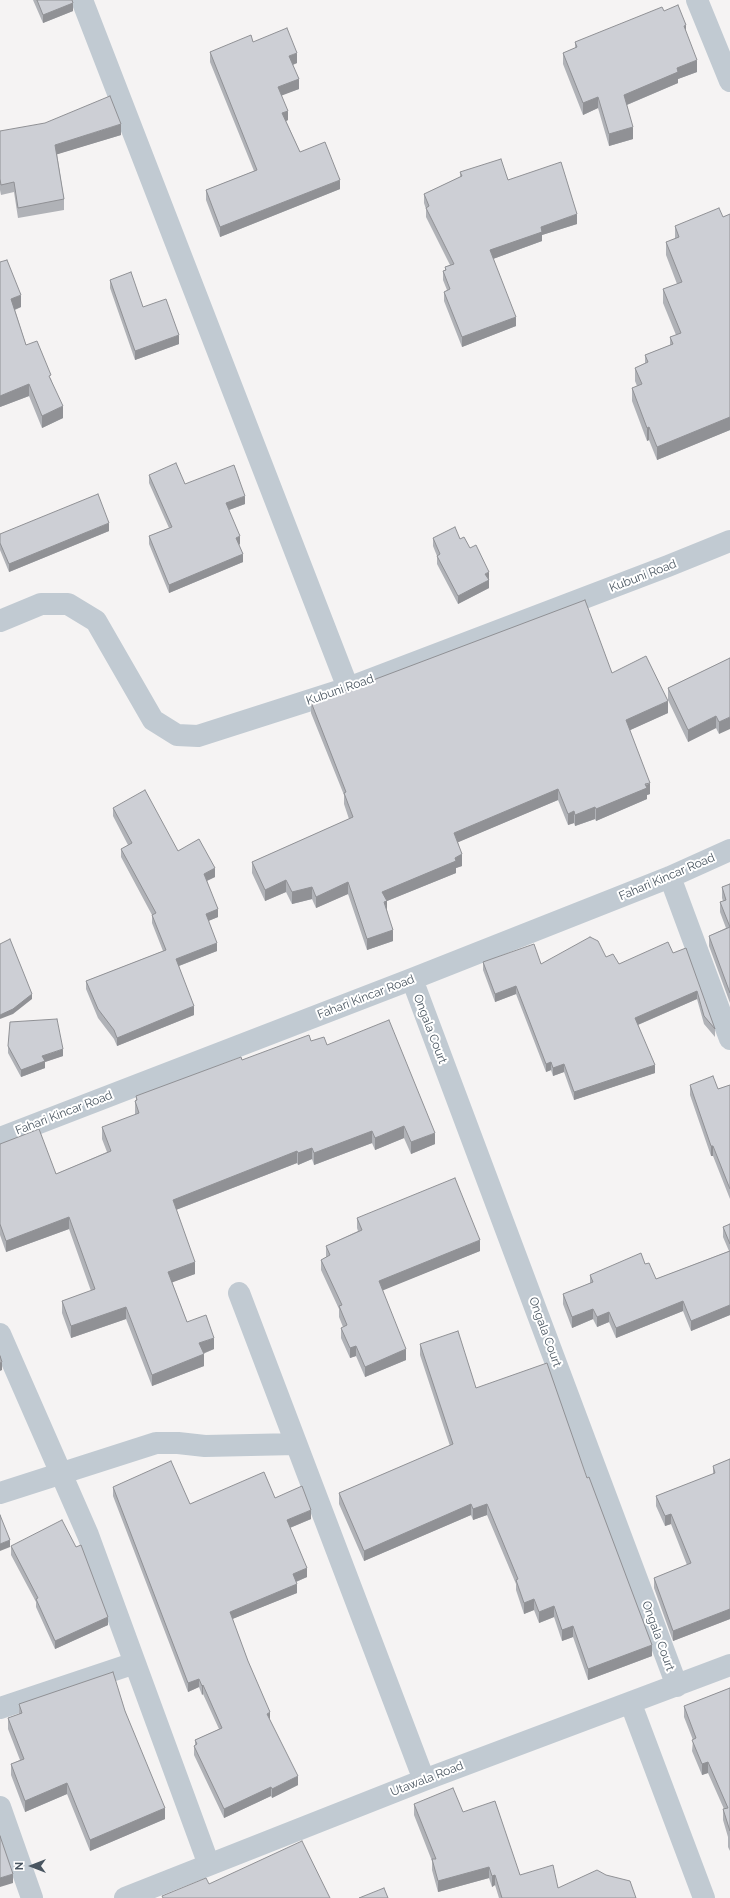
<!DOCTYPE html>
<style>
body{margin:0}
#map{position:relative;width:730px;height:1898px;overflow:hidden;background:#f5f3f3;font-family:Raleway,sans-serif}
canvas{display:block}
.north{position:absolute;left:12px;top:1846px;width:40px;height:40px;-webkit-text-stroke:3px #fff;paint-order:stroke;rotate:270deg;font-size:11px;font-weight:700;line-height:16px;text-align:center;color:#4a5661}
.north::after{content:'';display:block;margin:auto;width:14px;height:18px;background:#4a5661;clip-path:polygon(50% 0,100% 100%,50% 72%,0 100%)}
</style>
<div id="map">
<canvas width="730" height="1898"></canvas>
<div class="north">N</div>
</div>
<script>
const ctx = document.querySelector('canvas').getContext('2d');
ctx.lineJoin = 'round';
function shape(rows) {
  const path = new Path2D();
  for (const r of rows) {
    path.moveTo(r[0], r[1]);
    for (let i = 2; i < r.length; i += 2) path.lineTo(r[i], r[i + 1]);
  }
  return path;
}
function trace(path, color, width, dash) {
  ctx.strokeStyle = color;
  ctx.lineWidth = width;
  ctx.lineCap = dash ? 'butt' : 'round';
  ctx.setLineDash(dash || []);
  ctx.stroke(path);
}
function fillPath(path, color) {
  ctx.fillStyle = color;
  ctx.fill(path, 'evenodd');
}
function write(font, color, halo, rows, align = 'center') {
  ctx.font = font + ' Raleway,sans-serif';
  ctx.lineWidth = 4;
  ctx.setLineDash([]);
  ctx.textBaseline = 'middle';
  ctx.strokeStyle = halo;
  ctx.fillStyle = color;
  for (const [text, x, y, turn = 0] of rows) {
    ctx.save();
    ctx.translate(x, y);
    ctx.rotate((+turn || 0) * Math.PI / 180);
    ctx.textAlign = isNaN(turn) ? turn : align;
    if (halo) ctx.strokeText(text, 0, 0);
    ctx.fillText(text, 0, 0);
    ctx.restore();
  }
}
trace(shape([
 [82,0,348,688],
 [697,0,730,81],
 [0,621,41,604,68,604,96,621,153,720,177,735,198,736,348,688,668,566,730,541],
 [670,877,730,1039],
 [412,979,677,1686],
 [0,1138,412,979,670,877,730,850],
 [239,1293,424,1780],
 [0,1334,88,1535,209,1865],
 [0,1493,156,1443,178,1443,205,1446,296,1444],
 [631,1704,704,1898],
 [0,1708,135,1663],
 [0,1807,32,1898],
 [125,1898,424,1780,730,1665]
]), '#c1cad2', 22);
fillPath(shape([
 [33,0,72,0,73,11,43,23],
 [664,11,697,72,678,79,678,83,627,105,633,139,609,146,598,108,583,115,563,64,563,53,575,48,575,42],
 [253,42,297,63,293,65,299,89,281,95,288,120,286,121,300,152,340,189,220,237,206,200,206,190,254,171,210,62,210,52],
 [0,131,121,135,57,154,64,199,64,210,18,218,14,192,1,195,0,190],
 [460,172,508,180,577,224,542,235,542,241,493,259,516,326,462,347,444,301,444,292,447,290,443,280,443,271,445,271,445,267,450,265,426,217,426,209,424,203,424,194,460,177],
 [730,214,730,430,657,460,649,440,647,441,632,401,632,388,637,386,635,381,635,368,645,363,645,355,670,345,670,337,676,335,663,303,663,289,677,284,666,255,666,242,675,239,675,226,723,217],
 [0,262,21,307,15,310,26,345,51,379,63,418,42,428,29,396,0,407],
 [110,280,143,307,179,344,135,360,110,288],
 [149,475,185,484,245,504,229,510,240,544,239,545,243,562,169,593,149,544,149,536,169,528,149,483],
 [109,531,9,572,0,550,0,534],
 [433,538,470,548,489,580,489,588,458,604,437,564,437,556,433,546],
 [730,658,719,734,716,728,688,742,668,700,668,688],
 [612,673,668,713,630,730,650,794,647,795,647,799,596,821,595,819,575,826,574,823,568,825,558,800,458,842,462,866,456,868,456,873,387,901,387,910,393,941,367,950,348,894,316,908,312,899,292,904,286,892,265,901,252,873,252,862,349,819,344,804,344,795,311,713,311,702],
 [113,808,178,851,215,877,207,881,218,917,208,921,217,951,179,966,194,1015,117,1046,114,1039,98,1018,86,989,86,981,163,951,152,923,152,915,121,857,121,849,128,845,113,816],
 [730,884,730,1003,709,946,709,936,726,928,720,912,720,902,723,901,722,898,722,887],
 [686,948,715,1029,715,1037,704,1024,697,999,638,1025,655,1073,574,1100,564,1072,553,1076,551,1070,546,1072,516,994,495,1002,483,970,483,962,541,964,606,957,619,964,673,953],
 [311,1041,327,1045,435,1144,411,1154,404,1138,375,1150,372,1143,314,1165,312,1159,298,1165,297,1163,176,1210,195,1274,172,1282,187,1322,214,1349,203,1354,204,1366,152,1386,126,1319,71,1338,62,1313,62,1301,91,1291,69,1229,6,1252,0,1235,0,1144,56,1174,107,1152,102,1139,102,1127,135,1115,135,1101,136,1100,136,1096,242,1060],
 [8,1046,63,1056,45,1062,45,1068,21,1077,8,1053],
 [690,1085,718,1089,730,1085,730,1199,713,1156,711,1156,690,1095],
 [357,1218,480,1251,382,1290,406,1360,365,1377,356,1356,350,1358,341,1338,341,1328,343,1327,339,1317,339,1309,321,1270,321,1260,326,1257,326,1246,358,1231,357,1228],
 [730,1224,730,1315,691,1331,683,1311,616,1338,609,1322,597,1327,593,1319,572,1328,563,1304,563,1294,590,1283,590,1275,645,1264,656,1279,729,1251,723,1237,723,1227],
 [420,1344,476,1388,587,1478,652,1656,588,1680,573,1637,562,1641,554,1617,539,1623,534,1610,524,1614,516,1590,516,1584,487,1515,473,1520,471,1515,364,1561,339,1504,339,1493,450,1446,420,1355],
 [730,1459,730,1619,673,1641,654,1588,654,1578,687,1565,671,1524,665,1526,656,1506,656,1496,713,1474,713,1466],
 [113,1487,190,1504,275,1498,311,1519,290,1528,307,1577,296,1582,297,1593,232,1619,270,1720,298,1785,272,1798,271,1796,224,1818,194,1755,194,1746,195,1745,195,1740,219,1729,203,1694,202,1695,199,1687,188,1692,113,1496],
 [11,1546,76,1547,108,1625,55,1649,36,1607,36,1602,11,1555],
 [730,1688,730,1851,728,1847,728,1837,723,1820,723,1809,724,1809,708,1773,702,1775,692,1751,693,1740,684,1717,684,1706],
 [19,1704,125,1711,165,1819,90,1851,67,1794,25,1812,11,1775,11,1764,20,1760,8,1729,8,1718,19,1714],
 [414,1804,463,1812,520,1875,558,1888,636,1898,499,1898,495,1885,492,1887,489,1878,438,1892,432,1870,432,1861,414,1815]
]), '#b0b2b7');
fillPath(shape([
 [73,3,73,11,43,23,43,15],
 [686,25,686,37,684,26],
 [297,53,297,63,289,66,289,56],
 [697,60,697,72,678,79,678,83,624,106,624,95,677,68],
 [299,79,299,89,278,97,278,87],
 [598,97,598,108,583,115,583,103],
 [288,111,288,120,282,123,282,113],
 [121,124,121,135,55,155,55,145],
 [633,127,633,139,609,146,609,134],
 [340,180,340,189,220,237,220,227],
 [577,214,577,224,542,235,542,241,490,260,490,250,541,227],
 [21,295,21,307,11,311,11,299],
 [516,317,516,326,462,347,462,337],
 [179,335,179,344,135,360,135,351],
 [29,384,29,396,0,407,0,396],
 [63,406,63,418,42,428,42,416],
 [730,417,730,430,657,460,657,447],
 [649,427,649,440,647,441,647,428],
 [245,496,245,504,226,511,226,503],
 [109,523,109,531,9,572,9,564],
 [240,536,240,544,236,546,236,538],
 [243,554,243,562,169,593,169,585],
 [489,572,489,580,485,581,485,574],
 [489,580,489,588,458,604,458,596],
 [668,701,668,713,626,732,626,720],
 [716,716,716,728,688,742,688,730],
 [730,717,730,729,719,734,719,722],
 [650,783,650,794,647,795,647,799,596,821,596,809],
 [558,789,558,800,454,844,454,833],
 [595,807,595,819,575,826,575,815],
 [574,811,574,823,568,825,568,814],
 [462,854,462,866,456,868,456,873,387,901,387,912,382,892],
 [215,868,215,877,204,882,204,874],
 [286,880,286,892,265,901,265,890],
 [348,882,348,894,316,908,316,897],
 [312,887,312,899,292,904,292,892],
 [218,909,218,917,206,922,206,914],
 [393,930,393,941,367,950,367,939],
 [217,943,217,951,176,967,176,959],
 [516,986,516,994,495,1002,495,994],
 [697,991,697,999,635,1026,635,1018],
 [32,994,32,999,13,1014,0,1019,0,1015],
 [194,1006,194,1015,117,1046,117,1038],
 [63,1049,63,1056,45,1062,45,1068,21,1077,21,1070,42,1056],
 [551,1062,551,1070,546,1072,546,1064],
 [564,1064,564,1072,553,1076,553,1068],
 [655,1065,655,1073,574,1100,574,1092],
 [404,1126,404,1138,375,1150,375,1138],
 [372,1131,372,1143,314,1165,314,1153],
 [435,1133,435,1144,411,1154,411,1142],
 [711,1146,713,1146,713,1156,711,1156],
 [312,1148,312,1159,298,1165,298,1153],
 [297,1151,297,1163,173,1211,173,1200],
 [69,1217,69,1229,6,1252,6,1241],
 [480,1240,480,1251,379,1292,379,1281],
 [195,1262,195,1274,168,1284,168,1272],
 [683,1301,683,1311,616,1338,616,1328],
 [730,1305,730,1315,691,1331,691,1321],
 [126,1307,126,1319,71,1338,71,1326],
 [593,1309,593,1319,572,1328,572,1317],
 [609,1312,609,1322,597,1327,597,1317],
 [214,1338,214,1349,199,1355,199,1343],
 [356,1346,356,1356,350,1358,350,1348],
 [406,1349,406,1360,365,1377,365,1367],
 [204,1354,204,1366,152,1386,152,1375],
 [2,1362,2,1370,0,1371,0,1363],
 [471,1504,471,1515,364,1561,364,1551],
 [487,1504,487,1515,473,1520,473,1509],
 [311,1510,311,1519,287,1529,287,1520],
 [671,1514,671,1524,665,1526,665,1516],
 [10,1540,10,1547,0,1551,0,1544],
 [307,1568,307,1577,293,1583,293,1574],
 [297,1584,297,1593,230,1620,230,1612],
 [534,1599,534,1610,524,1614,524,1603],
 [554,1606,554,1617,539,1623,539,1612],
 [730,1609,730,1619,673,1641,673,1631],
 [108,1617,108,1625,55,1649,55,1641],
 [573,1626,573,1637,562,1641,562,1630],
 [652,1645,652,1656,588,1680,588,1669],
 [199,1679,199,1687,188,1692,188,1683],
 [203,1685,203,1694,202,1695,202,1686],
 [270,1712,270,1721,267,1714],
 [708,1762,708,1773,702,1775,702,1764],
 [298,1776,298,1785,272,1798,272,1789],
 [67,1783,67,1794,25,1812,25,1801],
 [271,1787,271,1796,224,1818,224,1809],
 [165,1808,165,1819,90,1851,90,1840],
 [489,1867,489,1878,438,1892,438,1881],
 [13,1874,13,1883,0,1887,0,1878],
 [495,1875,495,1885,492,1887,492,1876]
]), '#909195');
const building = shape([
 [37,0,72,0,73,3,43,15,37,0],
 [678,5,686,25,684,26,697,60,677,68,678,72,624,95,633,127,609,134,598,97,583,103,563,53,577,47,575,42,662,7,664,11,678,5],
 [287,28,297,53,289,56,299,79,278,87,288,111,282,113,300,152,325,142,340,180,220,227,206,190,257,170,210,52,251,35,253,42,287,28],
 [110,96,121,124,55,145,64,199,18,208,14,182,1,185,0,179,0,131,45,123,110,96],
 [501,159,508,180,561,162,577,214,541,227,542,232,490,250,516,317,462,337,444,292,450,289,443,271,446,270,445,267,454,264,426,208,429,206,424,194,462,176,460,172,501,159],
 [719,208,723,217,730,214,730,417,657,447,649,427,647,428,632,388,642,384,635,368,648,362,645,355,673,344,670,337,681,333,663,289,682,282,666,242,679,237,675,226,719,208],
 [7,260,21,295,11,299,26,345,37,341,51,375,49,376,63,406,42,416,29,384,0,396,0,262,7,260],
 [131,272,143,307,166,299,179,335,135,351,110,280,131,272],
 [176,463,185,484,234,465,245,496,226,503,240,536,236,538,243,554,169,585,149,536,172,527,149,475,176,463],
 [98,494,109,523,9,564,0,543,0,534,98,494],
 [455,527,460,539,464,537,470,548,476,545,489,572,485,574,489,580,458,596,437,556,440,554,433,538,455,527],
 [585,600,612,673,646,656,668,701,626,720,650,783,645,784,647,788,596,809,595,807,575,815,574,811,568,814,558,789,454,833,462,854,455,858,456,861,382,892,387,901,384,902,393,930,367,939,348,882,316,897,312,887,292,892,286,880,265,890,252,862,353,817,344,793,346,792,311,702,352,688,585,600],
 [730,658,730,717,719,722,716,716,688,730,668,688,730,658],
 [145,790,178,851,199,839,215,868,204,874,218,909,206,914,217,943,176,959,194,1006,117,1038,114,1030,98,1009,86,981,166,950,152,915,156,913,121,849,132,843,113,808,145,790],
 [730,884,730,993,709,936,730,927,720,902,726,900,722,887,730,884],
 [590,937,598,941,606,957,613,954,619,964,668,942,673,953,686,948,715,1029,704,1016,697,991,635,1018,655,1065,574,1092,564,1064,553,1068,551,1062,546,1064,516,986,495,994,483,962,534,944,541,964,590,937],
 [10,939,32,994,13,1009,0,1015,0,944,10,939],
 [57,1019,63,1049,42,1056,45,1061,21,1070,8,1046,10,1022,57,1019],
 [389,1020,435,1133,411,1142,404,1126,375,1138,372,1131,314,1153,312,1148,298,1153,297,1151,173,1200,195,1262,168,1272,187,1322,206,1315,214,1338,199,1343,204,1354,152,1375,126,1307,71,1326,62,1301,95,1289,69,1217,6,1241,0,1224,0,1144,39,1129,56,1174,111,1151,102,1127,139,1113,135,1101,137,1100,136,1096,241,1057,242,1060,309,1035,311,1041,324,1037,327,1045,389,1020],
 [713,1076,718,1089,730,1085,730,1189,713,1146,711,1146,690,1085,713,1076],
 [455,1178,480,1240,379,1281,406,1349,365,1367,356,1346,350,1348,341,1328,347,1325,339,1306,342,1305,321,1260,330,1255,326,1246,362,1230,357,1218,455,1178],
 [730,1224,730,1244,723,1227,730,1224],
 [730,1251,730,1305,691,1321,683,1301,616,1328,609,1312,597,1317,593,1309,572,1317,563,1294,593,1282,590,1275,641,1253,645,1264,649,1263,656,1279,730,1251],
 [458,1331,476,1388,547,1363,587,1478,589,1477,652,1645,588,1669,573,1626,562,1630,554,1606,539,1612,534,1599,524,1603,516,1580,518,1579,487,1504,473,1509,471,1504,364,1551,339,1493,453,1444,420,1344,458,1331],
 [0,1356,2,1362,0,1363,0,1356],
 [730,1459,730,1609,673,1631,654,1578,691,1563,671,1514,665,1516,656,1496,715,1473,713,1466,730,1459],
 [171,1461,190,1504,264,1472,275,1498,302,1486,311,1510,287,1520,307,1568,293,1574,297,1584,230,1612,248,1661,270,1712,267,1714,298,1776,272,1789,271,1787,224,1809,194,1746,197,1744,195,1740,222,1728,203,1685,202,1686,199,1679,188,1683,113,1487,171,1461],
 [0,1515,10,1540,0,1544,0,1515],
 [62,1520,76,1547,81,1545,108,1617,55,1641,36,1599,38,1598,11,1546,62,1520],
 [113,1672,125,1711,165,1808,90,1840,67,1783,25,1801,11,1764,24,1759,8,1718,22,1713,19,1704,113,1672],
 [730,1688,730,1831,723,1809,728,1808,708,1762,702,1764,692,1740,696,1738,684,1706,730,1688],
 [453,1788,463,1812,495,1801,520,1875,553,1865,558,1888,597,1870,606,1875,630,1881,636,1898,502,1898,495,1875,492,1876,489,1867,438,1881,432,1859,436,1859,414,1804,453,1788],
 [0,1836,13,1874,0,1878,0,1836],
 [302,1841,330,1898,163,1898,162,1896,206,1878,209,1884,302,1841],
 [384,1888,388,1898,359,1898,384,1888]
]);
fillPath(building, '#cdcfd5');
trace(building, '#909195', 1);
write('12px', '#4a5661', '#fff', [
 ["Kubuni Road",643,576,-21],
 ["Kubuni Road",340,690,-19],
 ["Fahari Kincar Road",667,877,-23],
 ["Fahari Kincar Road",366,997,-21],
 ["Ongala Court",430,1029,69],
 ["Fahari Kincar Road",64,1113,-21],
 ["Ongala Court",545,1332,70],
 ["Ongala Court",658,1636,70],
 ["Utawala Road",427,1779,-21]
]);
</script>
